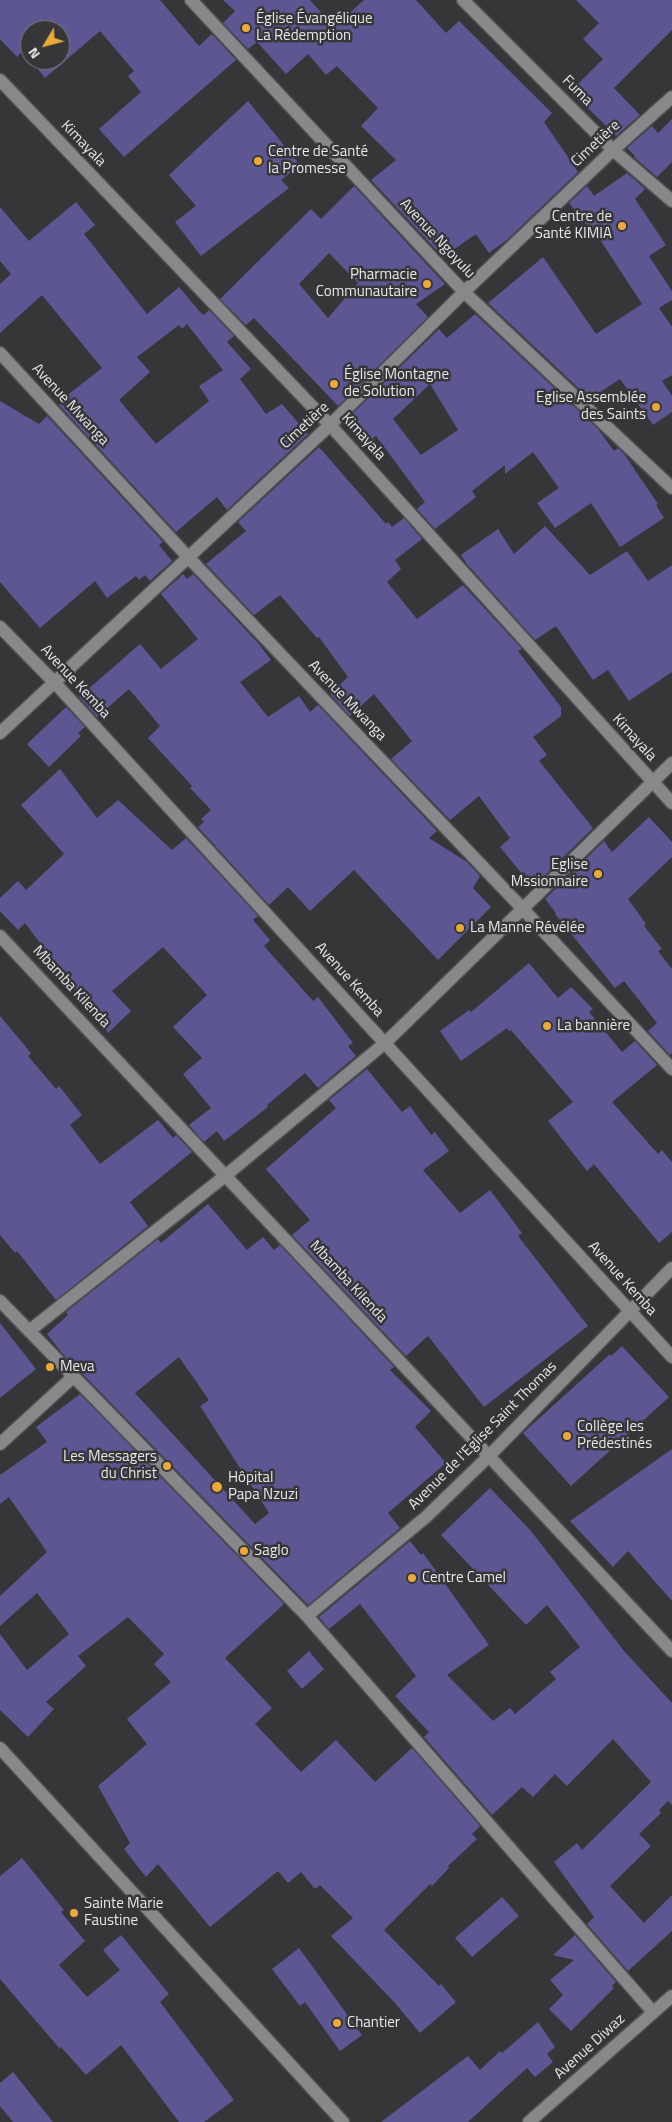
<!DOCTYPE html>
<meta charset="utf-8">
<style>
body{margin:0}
#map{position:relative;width:672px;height:2122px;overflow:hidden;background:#363639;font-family:"Titillium Web",sans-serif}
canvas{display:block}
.north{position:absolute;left:20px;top:20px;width:50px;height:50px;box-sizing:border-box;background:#363639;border:1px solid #7d7d7f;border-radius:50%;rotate:233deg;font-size:14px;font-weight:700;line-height:20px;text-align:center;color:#e7e7e8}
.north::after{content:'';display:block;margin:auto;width:18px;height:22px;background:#eca93a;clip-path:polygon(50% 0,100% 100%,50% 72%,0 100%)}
</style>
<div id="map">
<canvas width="672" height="2122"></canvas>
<div class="north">N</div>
</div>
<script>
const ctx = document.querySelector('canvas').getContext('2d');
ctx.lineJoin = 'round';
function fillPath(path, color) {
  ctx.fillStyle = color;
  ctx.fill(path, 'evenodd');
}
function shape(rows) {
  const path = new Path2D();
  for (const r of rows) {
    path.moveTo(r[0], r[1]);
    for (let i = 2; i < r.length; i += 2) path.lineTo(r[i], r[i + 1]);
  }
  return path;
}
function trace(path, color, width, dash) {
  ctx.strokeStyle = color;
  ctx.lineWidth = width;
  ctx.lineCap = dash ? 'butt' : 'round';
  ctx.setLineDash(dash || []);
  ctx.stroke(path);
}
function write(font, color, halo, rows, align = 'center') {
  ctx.font = font + ' "Titillium Web",sans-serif';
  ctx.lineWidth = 5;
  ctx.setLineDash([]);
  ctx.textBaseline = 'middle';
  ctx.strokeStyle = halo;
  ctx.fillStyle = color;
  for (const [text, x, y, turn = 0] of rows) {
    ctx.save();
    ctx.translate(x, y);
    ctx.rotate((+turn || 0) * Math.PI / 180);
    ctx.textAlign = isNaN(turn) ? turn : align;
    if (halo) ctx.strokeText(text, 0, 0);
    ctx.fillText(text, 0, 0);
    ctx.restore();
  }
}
fillPath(shape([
 [0,0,160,0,199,46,212,34,236,60,124,157,99,129,141,92,128,76,134,71,100,31,45,78,31,60,60,60,60,30,30,30,30,59,23,50,17,57,0,39],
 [223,0,310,0,334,27,364,0,416,0,446,33,459,21,552,113,544,122,578,172,508,239,489,253,476,234,443,257,371,180,396,160,361,126,378,108,337,66,326,75,308,54,286,74,257,42,248,49,223,23,235,11],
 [576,0,672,0,672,30,614,88,640,115,616,136,571,91,603,59,583,39,599,23],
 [248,101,300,165,281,180,289,188,201,256,175,222,196,206,169,175],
 [672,119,672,162,657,177,634,157,635,156,627,148,652,126,658,133],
 [627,173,645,189,635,199,666,245,649,256,672,291,672,300,659,308,672,327,672,375,662,381,672,396,672,412,653,425,620,379,590,399,488,303,543,257,596,334,642,304,595,232,593,233,569,203,587,186,594,196],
 [354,186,445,284,416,304,428,317,338,406,254,318,246,325,220,299,311,209,321,219],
 [329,253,358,283,328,318,299,284],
 [76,202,95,225,84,234,147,314,179,287,200,312,204,315,209,310,234,336,227,342,251,369,240,379,266,414,282,404,308,434,227,510,217,497,176,532,59,405,69,394,102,368,42,295,0,333,0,284,11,274,0,261,0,207,29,241],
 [187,324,223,370,199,386,209,401,156,444,119,400,150,372,137,357,179,325,182,329],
 [475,314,598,429,614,451,618,448,624,454,658,504,656,505,664,518,620,547,591,503,555,528,537,503,559,488,533,452,505,474,505,465,472,491,476,497,435,529,417,509,425,502,376,436,371,440,349,417,439,329,447,338],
 [430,384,458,430,421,455,393,419],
 [0,401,39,424,47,416,163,542,159,545,172,561,150,581,145,575,139,580,136,576,107,598,95,581,40,628,0,582],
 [319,447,386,524,388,522,392,527,404,518,422,539,395,560,401,569,387,582,417,619,463,585,522,649,518,651,561,707,561,716,533,737,547,755,539,761,593,828,534,886,524,872,522,874,500,847,510,838,479,796,450,820,391,759,412,741,374,694,350,716,330,694,348,677,319,637,317,638,280,595,254,615,206,564,246,531,238,522],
 [545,526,590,575,627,551,648,581,672,565,672,672,629,701,608,670,593,680,556,626,535,640,467,564,461,555,498,529,514,554],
 [183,574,187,579,193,574,259,644,271,660,240,682,268,717,299,696,310,712,318,705,437,831,429,838,467,862,480,876,473,888,491,907,438,960,354,870,310,911,288,887,269,905,198,827,204,822,201,819,211,810,190,788,192,786,148,738,160,726,129,689,97,717,79,697,140,644,161,669,198,639,161,594],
 [66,707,85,727,78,733,81,736,49,767,27,744],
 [60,769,97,818,118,800,172,850,186,838,258,916,253,920,270,940,264,946,313,1001,318,997,353,1043,348,1046,356,1056,318,1088,305,1073,267,1105,268,1107,224,1141,217,1131,204,1142,189,1125,211,1108,183,1074,202,1058,173,1027,207,995,163,947,112,991,131,1011,108,1033,25,923,18,930,0,911,0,898,18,881,26,890,64,854,21,805],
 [649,817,672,842,672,857,628,899,646,924,644,926,662,949,658,951,672,969,672,1053,670,1055,648,1031,657,1023,624,981,615,988,555,914,556,913,545,899,604,841,612,852],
 [529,963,558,998,571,987,593,1009,589,1012,622,1052,635,1041,657,1065,612,1102,658,1154,662,1150,672,1162,672,1232,659,1243,594,1164,587,1171,548,1121,573,1102,511,1030,509,1031,507,1028,461,1061,440,1031,469,1010,471,1012],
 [0,1016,31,1053,28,1056,56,1089,59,1086,82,1115,70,1125,100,1164,158,1120,173,1138,176,1135,192,1152,130,1202,148,1226,56,1300,17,1251,15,1253,0,1235],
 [367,1069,402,1112,410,1106,431,1135,435,1132,449,1151,423,1170,460,1213,490,1190,522,1233,518,1236,588,1326,484,1407,428,1336,406,1356,292,1235,310,1220,266,1169,336,1108,329,1100],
 [208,1204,247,1250,263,1237,274,1250,280,1245,394,1367,390,1370,431,1411,415,1427,446,1463,388,1513,400,1528,308,1605,61,1352,47,1334,68,1315,66,1312,158,1239,161,1243],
 [179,1357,209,1400,200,1406,269,1513,255,1524,135,1393],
 [0,1323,36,1369,0,1398],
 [622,1346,669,1397,571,1486,523,1433,610,1354,611,1356],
 [80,1394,284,1604,225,1658,272,1708,255,1724,301,1772,336,1740,375,1782,412,1748,480,1826,472,1834,477,1839,448,1866,449,1868,432,1886,430,1884,384,1930,439,1986,441,1984,456,2002,420,2033,395,2003,331,1936,353,1918,320,1885,315,1889,301,1872,288,1883,278,1871,210,1927,158,1864,146,1877,124,1849,130,1843,98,1786,147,1744,127,1719,171,1682,154,1664,164,1654,128,1617,78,1656,86,1666,46,1702,54,1709,28,1737,0,1710,0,1634,27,1670,69,1634,37,1593,0,1626,0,1596,47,1552,9,1497,0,1504,0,1475,47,1442,36,1427],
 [672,1449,672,1601,628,1551,613,1567,570,1521],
 [490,1488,531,1531,624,1651,672,1703,672,1805,668,1801,659,1810,661,1813,639,1834,651,1846,610,1886,644,1923,672,1895,672,1931,628,1971,587,1924,594,1917,554,1862,577,1843,582,1850,651,1782,613,1739,567,1786,555,1774,533,1797,522,1787,492,1815,424,1737,429,1732,395,1696,416,1676,360,1604,329,1629,319,1617,410,1541,421,1555,423,1553,489,1645,447,1675,493,1721,510,1708,515,1714,556,1679,550,1672,580,1647,547,1605,526,1625,441,1535],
 [309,1651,324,1669,302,1689,287,1671],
 [22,1858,64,1910,61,1912,85,1941,59,1965,87,1997,120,1970,103,1950,121,1935,169,1994,160,2002,234,2100,204,2122,179,2122,121,2045,86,2075,61,2047,60,2049,0,1979,0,1876],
 [502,1897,519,1916,472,1957,455,1938],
 [575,1935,616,1982,612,1986,614,1988,571,2031,549,2009,563,1995,550,1980,574,1960,553,1955],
 [299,1948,362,2035,340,2051,305,2002,300,2006,272,1969],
 [538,2022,555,2047,547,2054,553,2062,535,2077,527,2068,468,2122,381,2122,468,2056,480,2070,500,2051,502,2053],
 [13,2072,53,2122,13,2122,0,2106,0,2083]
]), '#5c5793');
const minor = shape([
 [191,0,464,292,672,488],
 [463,0,613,150,672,201],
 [0,80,330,425,672,803],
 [0,353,188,557,522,908,672,1069],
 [0,627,55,683,672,1357],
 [0,733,330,425,464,292,613,150,672,97],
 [0,936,672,1651],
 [0,1301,307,1616,653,2012],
 [29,1331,225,1176,385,1043,672,763],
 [0,1444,74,1376],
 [307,1616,426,1517,489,1456,672,1268],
 [0,1748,343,2122],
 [529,2122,672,1996]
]);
trace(minor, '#525254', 15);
trace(minor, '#88888b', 12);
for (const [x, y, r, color] of [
 [246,28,5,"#eca93a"],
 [258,161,5,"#eca93a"],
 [622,226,5,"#eca93a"],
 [427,284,5,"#eca93a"],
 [334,384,5,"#eca93a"],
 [656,407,5,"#eca93a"],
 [598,874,5,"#eca93a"],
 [460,928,5,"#eca93a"],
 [547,1026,5,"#eca93a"],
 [50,1367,5,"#eca93a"],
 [567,1436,5,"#eca93a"],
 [167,1466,5,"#eca93a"],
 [217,1487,6,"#eca93a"],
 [244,1551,5,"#eca93a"],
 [412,1578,5,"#eca93a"],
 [74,1913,5,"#eca93a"],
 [337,2023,5,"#eca93a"]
]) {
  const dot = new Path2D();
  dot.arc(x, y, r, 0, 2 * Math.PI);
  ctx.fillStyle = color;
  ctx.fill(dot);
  trace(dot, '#363639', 2);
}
write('15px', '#e7e7e8', '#363639', [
 ["Église Évangélique",256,19],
 ["La Rédemption",256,36],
 ["Centre de Santé",268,152],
 ["la Promesse",268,169],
 ["Centre de",612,217,"right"],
 ["Santé KIMIA",612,234,"right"],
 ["Pharmacie",417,275,"right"],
 ["Communautaire",417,292,"right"],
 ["Église Montagne",344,375],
 ["de Solution",344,392],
 ["Eglise Assemblée",646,398,"right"],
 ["des Saints",646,415,"right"],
 ["Eglise",588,865,"right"],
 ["Mssionnaire",588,882,"right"],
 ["La Manne Révélée",470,928],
 ["La bannière",557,1026],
 ["Meva",60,1367],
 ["Collège les",577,1427],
 ["Prédestinés",577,1444],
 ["Les Messagers",157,1457,"right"],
 ["du Christ",157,1474,"right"],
 ["Hôpital",228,1478],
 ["Papa Nzuzi",228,1495],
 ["Saglo",254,1551],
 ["Centre Camel",422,1578],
 ["Sainte Marie",84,1904],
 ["Faustine",84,1921],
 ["Chantier",347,2023]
], 'left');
write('15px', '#e7e7e8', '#363639', [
 ["Fuma",577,91,45],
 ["Kimayala",83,144,46],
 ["Cimetière",596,144,-43],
 ["Avenue Ngoyulu",437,239,47],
 ["Avenue Mwanga",70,405,47],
 ["Cimetière",305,426,-43],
 ["Kimayala",363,437,48],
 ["Avenue Kemba",75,682,47],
 ["Avenue Mwanga",347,701,46],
 ["Kimayala",634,738,48],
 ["Avenue Kemba",349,980,48],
 ["Mbamba Kilenda",71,987,47],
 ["Avenue Kemba",622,1279,48],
 ["Mbamba Kilenda",348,1282,47],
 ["Avenue de l'Eglise Saint Thomas",483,1436,-45],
 ["Avenue Diwaz",590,2047,-42]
]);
</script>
